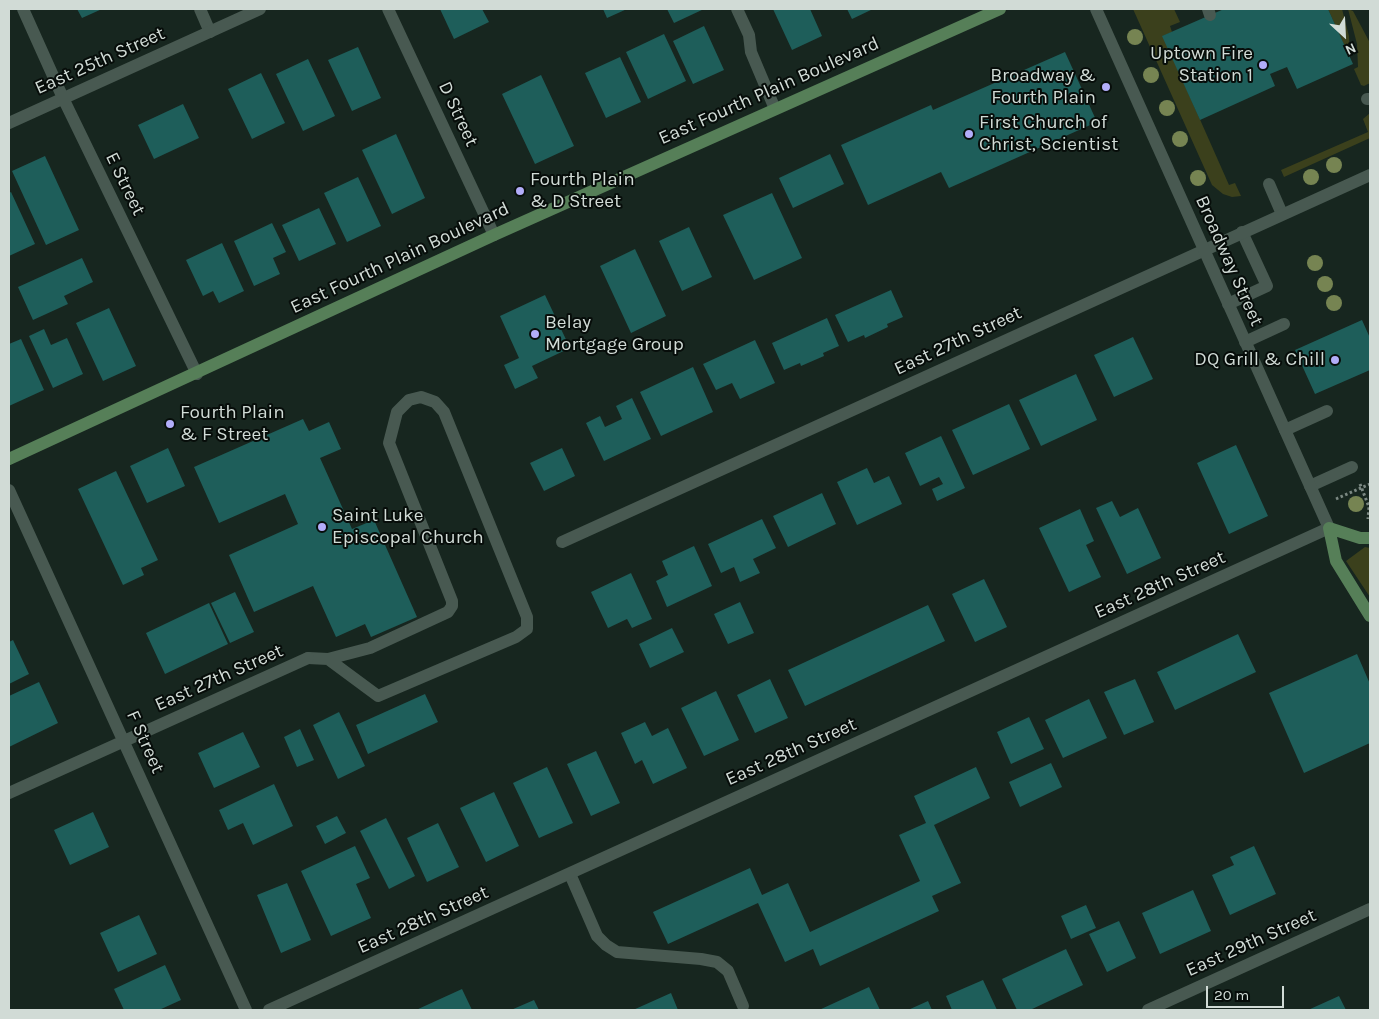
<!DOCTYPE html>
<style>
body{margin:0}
#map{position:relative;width:1379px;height:1019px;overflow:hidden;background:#17261f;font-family:Karla,sans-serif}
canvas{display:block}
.frame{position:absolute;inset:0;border:10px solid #d1dbd6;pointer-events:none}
.north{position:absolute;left:1319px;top:10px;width:50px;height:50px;-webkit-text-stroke:4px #070d0a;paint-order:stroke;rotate:155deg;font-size:14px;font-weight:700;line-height:20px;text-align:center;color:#d1dbd6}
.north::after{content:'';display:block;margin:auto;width:18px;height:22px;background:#d1dbd6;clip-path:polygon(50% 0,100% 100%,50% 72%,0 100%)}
.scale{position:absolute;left:1206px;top:986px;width:78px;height:22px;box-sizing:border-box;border:2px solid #d1dbd6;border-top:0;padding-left:6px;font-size:15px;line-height:18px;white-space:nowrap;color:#d1dbd6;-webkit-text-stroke:4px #070d0a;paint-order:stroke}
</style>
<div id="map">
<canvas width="1379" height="1019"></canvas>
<div class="frame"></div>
<div class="north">N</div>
<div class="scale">20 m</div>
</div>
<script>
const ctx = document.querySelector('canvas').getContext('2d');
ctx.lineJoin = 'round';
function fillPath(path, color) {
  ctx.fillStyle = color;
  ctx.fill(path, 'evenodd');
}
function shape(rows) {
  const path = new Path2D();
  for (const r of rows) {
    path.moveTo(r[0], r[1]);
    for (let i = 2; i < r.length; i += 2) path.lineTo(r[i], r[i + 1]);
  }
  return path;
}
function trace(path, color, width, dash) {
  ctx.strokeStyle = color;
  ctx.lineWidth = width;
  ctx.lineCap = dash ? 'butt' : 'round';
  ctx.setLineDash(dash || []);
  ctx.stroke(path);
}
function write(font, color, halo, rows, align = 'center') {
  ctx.font = font + ' Karla,sans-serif';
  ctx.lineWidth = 4;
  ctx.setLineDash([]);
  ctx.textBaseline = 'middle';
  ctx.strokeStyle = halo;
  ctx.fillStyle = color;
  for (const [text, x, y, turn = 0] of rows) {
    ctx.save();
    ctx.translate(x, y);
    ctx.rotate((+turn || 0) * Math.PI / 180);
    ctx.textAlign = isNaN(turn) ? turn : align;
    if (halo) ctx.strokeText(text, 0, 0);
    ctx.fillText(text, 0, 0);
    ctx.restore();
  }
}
fillPath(shape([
 [1133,9,1174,9,1180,22,1170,26,1172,32,1163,36,1229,185,1235,183,1241,196,1232,197,1223,194,1212,185],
 [1328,9,1342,9,1349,36,1350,58],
 [1348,9,1353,11,1370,43,1370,83,1364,86,1361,85,1354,69,1358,67,1357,44],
 [1370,113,1370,138,1284,177,1281,170,1368,132,1363,119],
 [1365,547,1370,548,1370,597,1346,561]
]), '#3b401c');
fillPath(shape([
 [77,9,102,9,82,18],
 [440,9,482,9,489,22,454,39],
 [603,9,627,9,607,18],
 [667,9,704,9,674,23],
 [773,9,810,9,822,36,792,50],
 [847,9,873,9,852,19],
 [1224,9,1328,9,1353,64,1297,89,1287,67,1270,74,1275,86,1200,120,1162,36],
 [704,26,724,70,693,84,673,41],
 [664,34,686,81,648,99,626,52],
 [358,47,381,98,352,111,328,60],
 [1065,52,1097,122,949,188,941,172,868,205,841,145,931,105,933,110],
 [620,57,641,102,606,118,585,73],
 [308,59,335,116,303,131,276,74],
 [261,73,285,123,252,139,228,89],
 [541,75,574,146,535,164,502,94],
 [183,104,199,138,154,159,138,125],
 [396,134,425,198,392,214,362,150],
 [830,154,844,184,793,208,779,178],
 [45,156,79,230,46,245,12,171],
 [358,177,381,226,347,242,324,193],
 [11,192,35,244,9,256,9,193],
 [772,193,802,258,754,280,723,215],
 [319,208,336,244,299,261,282,225],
 [272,223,286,252,273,258,280,274,254,286,234,241],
 [689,227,712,277,682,291,659,241],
 [222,243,244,291,219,303,213,291,203,296,186,260],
 [635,249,666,316,631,333,600,266],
 [82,258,93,282,64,296,68,304,33,320,18,287],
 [891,290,903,317,887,324,888,327,865,338,864,335,848,342,835,315],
 [545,295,570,348,532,366,538,378,515,389,504,365,519,358,500,316],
 [109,308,136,366,103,381,76,323],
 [827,318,839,346,823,353,824,356,801,366,800,363,784,370,772,343],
 [1362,320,1370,338,1370,370,1315,394,1295,350],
 [44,329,51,345,67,338,83,374,53,388,29,336],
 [1133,337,1153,379,1114,397,1094,355],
 [21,339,44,390,9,406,9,344],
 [755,340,775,383,740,399,732,383,716,390,703,364],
 [693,367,713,412,661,436,640,392],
 [1076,374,1097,420,1041,446,1019,400],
 [632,398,651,439,604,461,586,423,600,416,605,427,622,419,616,406],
 [1009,404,1030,449,973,475,952,430],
 [303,419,309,431,329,422,341,449,320,458,352,529,374,520,417,617,371,637,365,624,336,637,313,586,254,612,229,555,298,524,285,494,219,523,194,467],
 [941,436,965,488,937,501,932,489,943,484,939,477,920,486,905,453],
 [1236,445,1268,516,1229,534,1197,463],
 [168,448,185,486,147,503,130,466],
 [562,448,575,476,544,491,530,463],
 [867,468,874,483,889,476,902,504,857,525,837,482],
 [116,471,158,560,141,568,144,575,123,585,78,489],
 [822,493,836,524,788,547,773,516],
 [1112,501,1120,517,1138,508,1161,558,1127,574,1096,508],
 [1080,509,1094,541,1086,545,1101,577,1069,592,1039,528],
 [762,519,776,548,753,559,760,573,740,582,734,567,721,573,708,544],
 [694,546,712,586,667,607,656,581,668,575,662,561],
 [631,573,652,619,632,628,627,619,608,628,591,592],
 [984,579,1007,627,975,642,952,594],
 [235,592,254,632,230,643,211,603],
 [740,602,754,633,728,644,714,614],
 [209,603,228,644,165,674,146,633],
 [928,605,945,641,805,706,788,670],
 [672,628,684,652,650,668,639,644],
 [1238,634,1256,672,1175,710,1157,672],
 [13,640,29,674,9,684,9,642],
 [1357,654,1370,684,1370,743,1304,773,1269,693],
 [770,679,788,718,755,733,737,695],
 [1135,679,1154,722,1124,735,1104,692],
 [39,682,58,723,9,747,9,696],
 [716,691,739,740,704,756,681,708],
 [425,694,438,722,368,754,356,725],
 [1089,699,1107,738,1063,758,1045,720],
 [339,712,365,766,338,779,313,725],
 [1029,717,1044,749,1011,764,997,732],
 [645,722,652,736,668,728,687,768,653,784,642,760,635,764,621,733],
 [300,729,314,760,297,767,284,737],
 [243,732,260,767,214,788,198,753],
 [596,751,620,803,591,816,567,764],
 [1051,763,1062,787,1020,807,1009,782],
 [547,767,573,823,539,838,513,783],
 [976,767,990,798,934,825,961,883,932,896,939,911,820,966,813,949,785,962,758,903,668,944,653,912,750,868,762,895,788,883,810,932,920,881,899,835,926,823,914,796],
 [274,784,293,826,253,845,243,823,228,830,219,810],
 [494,792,519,846,486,862,460,808],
 [93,812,109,847,70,865,54,830],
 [337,816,346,833,325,844,316,826],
 [386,818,415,876,389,889,360,831],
 [438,823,459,867,427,882,407,838],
 [355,846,370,878,356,884,371,918,331,936,301,871],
 [1254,846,1276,894,1230,915,1212,875,1234,865,1230,857],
 [287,883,311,940,281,953,257,895],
 [1193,890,1211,931,1160,954,1142,913],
 [1086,905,1096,928,1071,939,1061,916],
 [139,915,157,954,118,972,100,933],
 [1119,921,1136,958,1107,972,1089,934],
 [1066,949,1083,985,1030,1010,1017,1010,1002,979],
 [165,965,181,1000,159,1010,124,1010,114,989],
 [983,980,997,1010,952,1010,946,996],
 [869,987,880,1010,819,1010],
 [462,989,472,1010,416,1010],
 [671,993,678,1010,633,1010],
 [1339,996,1346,1010,1308,1010],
 [534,1000,539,1010,511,1010],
 [928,1001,932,1010,908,1010]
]), '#1e5e5a');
trace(shape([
 [1360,484,1369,507,1368,519],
 [1336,499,1370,484]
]), '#7b8882', 3, [2.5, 2.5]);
trace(shape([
 [200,9,210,32],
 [1208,9,1210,15],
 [1367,99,1370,99],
 [1269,184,1282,214],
 [1228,304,1267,286,1242,232],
 [1245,342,1284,324],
 [1285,430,1327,411],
 [1310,486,1352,467],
 [308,658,328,659,370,648,448,612,452,606,452,601,389,443,397,412,409,400,421,397,435,402,444,412,527,617,527,629,516,637,378,696,328,659],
 [570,874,597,936,606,945,617,952,701,959,717,962,728,971,743,1006]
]), '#485951', 12);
trace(shape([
 [23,9,63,98,197,374],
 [388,9,494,235],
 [737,9,749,35,751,52,775,109],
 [9,123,260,9],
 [9,490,246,1010],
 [562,542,1370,175],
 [9,793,308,658],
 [269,1010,1329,528],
 [1148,1010,1370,909]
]), '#485951', 12);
trace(shape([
 [1096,9,1329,528]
]), '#485951', 12);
trace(shape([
 [9,459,494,235,1000,9],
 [1370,538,1360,538,1329,528,1336,561,1370,616]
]), '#567f58', 12);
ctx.fillStyle = '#768452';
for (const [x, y] of [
 [1135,37],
 [1151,75],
 [1167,108],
 [1180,139],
 [1334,165],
 [1311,177],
 [1198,178],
 [1315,263],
 [1325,284],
 [1334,303],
 [1356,504]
]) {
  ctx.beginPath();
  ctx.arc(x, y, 8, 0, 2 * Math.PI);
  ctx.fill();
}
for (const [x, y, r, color] of [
 [1263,65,5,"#b2adf9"],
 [1106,87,5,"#b2adf9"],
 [969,134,5,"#b2adf9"],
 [520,191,5,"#b2adf9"],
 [535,334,5,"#b2adf9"],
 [1335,360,5,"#b2adf9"],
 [170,424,5,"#b2adf9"],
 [322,527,5,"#b2adf9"]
]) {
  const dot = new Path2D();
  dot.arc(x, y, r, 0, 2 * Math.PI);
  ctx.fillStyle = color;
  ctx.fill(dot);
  trace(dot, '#070d0a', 2);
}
write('19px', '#d1dbd6', '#070d0a', [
 ["Uptown Fire",1253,54,"right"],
 ["Station 1",1253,76,"right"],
 ["Broadway &",1096,76,"right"],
 ["Fourth Plain",1096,98,"right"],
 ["First Church of",979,123],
 ["Christ, Scientist",979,145],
 ["Fourth Plain",530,180],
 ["& D Street",530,202],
 ["Belay",545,323],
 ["Mortgage Group",545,345],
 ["DQ Grill & Chill",1325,360,"right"],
 ["Fourth Plain",180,413],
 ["& F Street",180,435],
 ["Saint Luke",332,516],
 ["Episcopal Church",332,538]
], 'left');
write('19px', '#d1dbd6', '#070d0a', [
 ["East 25th Street",100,61,-24],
 ["East Fourth Plain Boulevard",769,91,-24],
 ["D Street",458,114,65],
 ["E Street",125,184,64],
 ["East Fourth Plain Boulevard",400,258,-25],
 ["Broadway Street",1229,261,66],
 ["East 27th Street",958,341,-25],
 ["East 28th Street",1160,585,-24],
 ["East 27th Street",219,678,-24],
 ["F Street",145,742,66],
 ["East 28th Street",791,752,-24],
 ["East 28th Street",423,920,-24],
 ["East 29th Street",1251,943,-24]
]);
</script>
